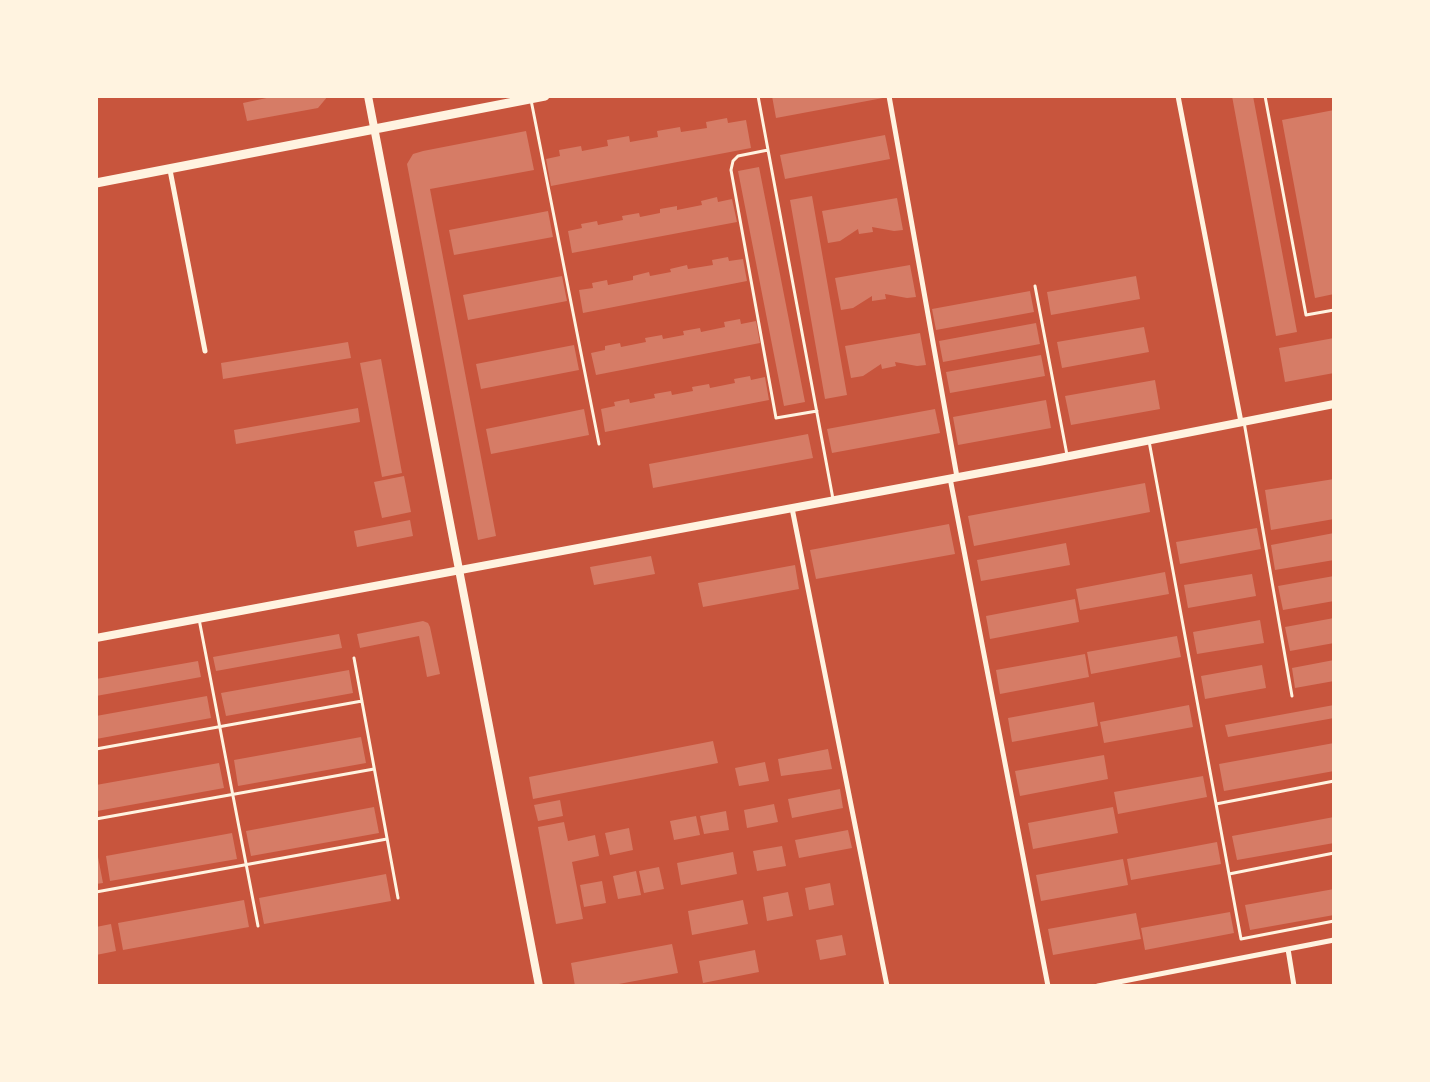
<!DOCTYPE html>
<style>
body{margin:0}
#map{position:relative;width:1430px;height:1082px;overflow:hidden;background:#c8553d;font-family:"Roboto Condensed",sans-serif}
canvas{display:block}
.frame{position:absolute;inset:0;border:98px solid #fff3e0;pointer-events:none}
</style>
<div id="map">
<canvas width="1430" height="1082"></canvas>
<div class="frame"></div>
</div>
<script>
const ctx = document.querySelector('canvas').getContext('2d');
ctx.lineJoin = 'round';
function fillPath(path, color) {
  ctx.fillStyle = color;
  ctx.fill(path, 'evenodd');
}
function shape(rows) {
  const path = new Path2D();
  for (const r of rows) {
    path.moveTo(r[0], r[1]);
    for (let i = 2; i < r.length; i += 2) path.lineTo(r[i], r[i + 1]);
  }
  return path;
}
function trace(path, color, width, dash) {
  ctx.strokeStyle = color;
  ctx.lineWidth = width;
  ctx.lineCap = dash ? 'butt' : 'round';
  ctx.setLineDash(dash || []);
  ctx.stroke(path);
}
fillPath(shape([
 [276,96,328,96,318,108,247,121,243,103],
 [772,96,883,96,883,98,776,118],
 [1232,96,1253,96,1297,332,1276,336],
 [1334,110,1334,294,1315,298,1282,120],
 [727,118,728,123,746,120,751,148,551,186,546,159,560,156,559,150,581,146,582,151,608,146,607,140,629,136,630,142,658,137,657,131,680,127,681,132,707,128,706,122],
 [526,131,534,170,430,189,496,536,478,540,407,164,413,154,423,151],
 [885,135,890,159,785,179,780,155],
 [759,167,805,402,784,406,738,171],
 [812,196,847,395,825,399,790,200],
 [717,197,718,202,732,199,737,222,572,253,568,231,582,228,581,224,597,221,598,225,623,220,622,216,639,213,640,217,660,213,660,209,677,206,677,210,702,205,701,201],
 [897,198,903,230,894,231,872,227,873,232,859,234,858,229,840,241,828,243,822,211],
 [548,211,553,237,454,255,449,230],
 [728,257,729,261,743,259,747,281,583,313,579,290,593,288,592,283,607,280,608,285,633,280,633,276,649,272,650,276,671,272,670,269,687,265,688,269,713,265,712,260],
 [910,265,916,297,907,298,885,294,886,299,872,301,872,296,853,308,841,310,835,278],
 [562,276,567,301,468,320,463,295],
 [1136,276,1140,299,1051,315,1047,292],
 [1030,291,1034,312,936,330,932,309],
 [740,319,741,324,756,321,760,343,596,375,591,353,605,350,605,346,620,343,621,347,646,342,645,338,662,335,663,339,684,335,683,331,700,328,701,332,725,327,724,322],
 [1036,323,1040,344,943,362,939,341],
 [1144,327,1149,352,1062,368,1057,342],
 [920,333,926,365,917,366,895,362,896,366,882,369,881,364,863,376,851,378,845,346],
 [1334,338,1334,373,1285,382,1279,348],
 [348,342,351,358,223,379,221,363],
 [574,345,579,370,481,389,476,364],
 [1041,355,1045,376,950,393,946,372],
 [381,359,402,473,382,477,360,363],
 [750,376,751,380,765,377,769,400,605,432,601,409,615,406,614,402,629,399,630,403,655,398,654,394,671,391,672,395,693,391,692,387,709,384,710,388,735,383,734,379],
 [1155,380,1160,409,1071,425,1065,396],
 [1046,400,1051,428,958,445,953,417],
 [358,408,360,422,236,444,234,430],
 [584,409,589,435,491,454,486,429],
 [935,409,940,433,832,453,827,429],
 [808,434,813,458,653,488,649,464],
 [404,476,411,512,382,518,374,482],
 [1334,479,1334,519,1271,530,1265,490],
 [1145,483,1150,512,974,546,968,516],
 [410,520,413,536,357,547,354,531],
 [949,524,955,554,816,579,810,550],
 [1257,528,1261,549,1180,564,1176,542],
 [1334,533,1334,560,1275,570,1271,545],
 [1066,543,1070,565,981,581,977,560],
 [651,556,655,574,594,585,590,567],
 [795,565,799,589,703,607,698,583],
 [1165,572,1169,594,1080,610,1076,589],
 [1252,574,1256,596,1188,608,1184,585],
 [1334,576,1334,601,1283,610,1278,586],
 [1075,599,1079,622,990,639,986,616],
 [1334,618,1334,643,1290,651,1285,627],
 [1260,620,1264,643,1197,654,1193,632],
 [423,621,428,623,430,627,440,674,427,677,419,636,360,648,357,634],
 [339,634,342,648,216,671,213,657],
 [1177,636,1181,657,1091,674,1087,652],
 [1085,654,1089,677,1000,694,996,670],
 [1334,660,1334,681,1295,688,1292,668],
 [198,661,201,677,96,696,96,679],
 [1262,665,1266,688,1205,699,1201,676],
 [349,670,353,693,226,716,221,693],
 [207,696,211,718,96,739,96,716],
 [1094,702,1098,726,1012,742,1008,718],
 [1189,705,1193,727,1104,743,1100,722],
 [1334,705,1334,718,1228,737,1225,725],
 [361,737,366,763,238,786,234,760],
 [713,741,718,763,533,799,529,777],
 [1334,743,1334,771,1224,791,1219,764],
 [828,749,832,769,781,776,778,759],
 [1104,755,1108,779,1020,796,1015,771],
 [765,762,769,781,739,786,735,768],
 [219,763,224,788,97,811,96,785],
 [1203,776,1207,797,1118,814,1114,792],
 [840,789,843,808,792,818,788,799],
 [560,800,563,816,538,821,534,805],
 [774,804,778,822,747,828,744,810],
 [374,807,379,833,251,856,246,831],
 [1113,807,1118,833,1033,849,1028,823],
 [726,811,729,830,704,834,700,816],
 [696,816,700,835,674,840,670,821],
 [1334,817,1334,843,1237,860,1232,836],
 [564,822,568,841,595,835,599,856,572,862,583,919,556,924,538,827],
 [629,828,633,850,610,855,605,833],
 [848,830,852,848,799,858,795,840],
 [232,833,237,859,110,881,106,856],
 [1217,842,1221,864,1131,880,1127,859],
 [782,846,786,866,757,871,753,851],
 [733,852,737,874,681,885,677,863],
 [98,857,103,883,96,884,96,858],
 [1123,859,1128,885,1041,901,1036,875],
 [659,867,664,889,644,893,639,871],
 [636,871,641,895,618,899,613,876],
 [386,874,391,901,264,924,259,898],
 [602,881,606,903,584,907,580,885],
 [830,883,834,905,809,910,805,888],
 [1334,889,1334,915,1250,930,1245,905],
 [788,892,793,916,767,921,763,897],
 [244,900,249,927,123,950,118,923],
 [743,900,748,924,692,935,688,911],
 [1230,912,1234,933,1145,950,1141,928],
 [1136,913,1141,939,1053,955,1048,929],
 [111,924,116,951,96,955,96,927],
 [842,935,846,955,820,960,816,940],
 [672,944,678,973,608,986,575,986,571,963],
 [755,950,759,972,703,983,699,961]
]), '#d67c66');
trace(shape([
 [758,96,833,499],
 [1265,96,1306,315,1334,310],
 [531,100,599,444],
 [768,150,738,156,733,161,731,170,776,418,817,411],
 [1035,286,1067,455],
 [1244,422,1292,696],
 [1149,441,1241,939,1334,921],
 [199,619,258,926],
 [354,658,398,898],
 [96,749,362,701],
 [1216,804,1334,781],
 [96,819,374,769],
 [1229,874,1334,853],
 [96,892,387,839]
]), '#fff3e0', 3);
trace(shape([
 [889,96,957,477],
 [1178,96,1241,422],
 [170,170,205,351],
 [950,478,1048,986],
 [792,508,887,986],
 [1288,949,1294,986],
 [1098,986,1334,940]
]), '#fff3e0', 5);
trace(shape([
 [368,96,539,986],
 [96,638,1039,462,1334,404]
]), '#fff3e0', 8);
trace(shape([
 [96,183,545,96]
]), '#fff3e0', 9);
</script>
